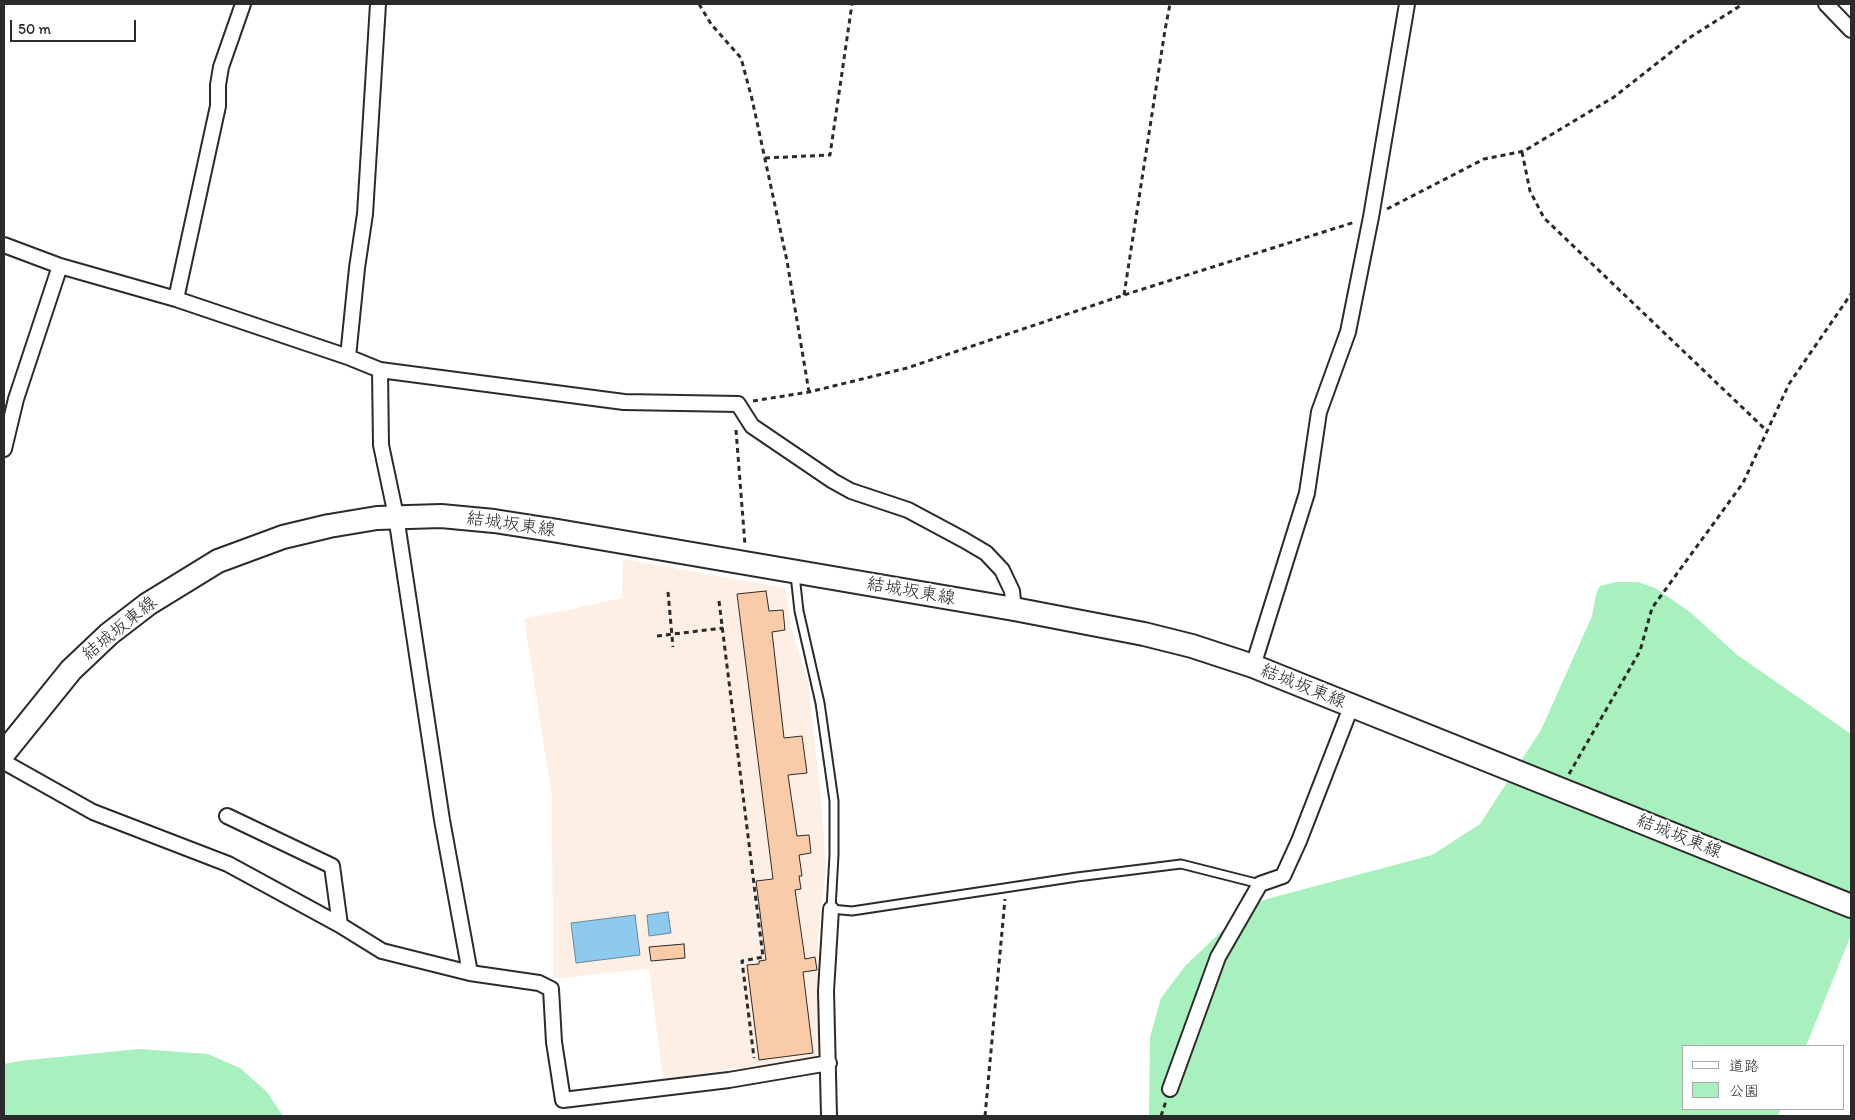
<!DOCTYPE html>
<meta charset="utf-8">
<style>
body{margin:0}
#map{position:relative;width:1855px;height:1120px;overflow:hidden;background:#fff;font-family:Itim,"Klee One",sans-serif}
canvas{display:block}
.frame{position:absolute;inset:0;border:5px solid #2b2b2b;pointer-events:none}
.legend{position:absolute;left:1682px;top:1045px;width:162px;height:65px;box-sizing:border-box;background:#fff;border:1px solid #aaa;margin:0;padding:6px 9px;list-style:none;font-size:15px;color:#2b2b2b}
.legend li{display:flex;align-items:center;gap:10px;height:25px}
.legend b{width:25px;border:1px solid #aaa}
.scale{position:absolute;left:10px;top:20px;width:126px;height:22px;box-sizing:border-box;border:2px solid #2b2b2b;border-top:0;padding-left:6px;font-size:15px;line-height:18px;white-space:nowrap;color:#2b2b2b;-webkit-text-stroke:4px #fff;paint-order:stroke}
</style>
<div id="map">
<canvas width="1855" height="1120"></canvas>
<div class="frame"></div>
<ul class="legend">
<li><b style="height:6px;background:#fff"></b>道路</li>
<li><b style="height:14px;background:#a8f0bd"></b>公園</li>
</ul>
<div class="scale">50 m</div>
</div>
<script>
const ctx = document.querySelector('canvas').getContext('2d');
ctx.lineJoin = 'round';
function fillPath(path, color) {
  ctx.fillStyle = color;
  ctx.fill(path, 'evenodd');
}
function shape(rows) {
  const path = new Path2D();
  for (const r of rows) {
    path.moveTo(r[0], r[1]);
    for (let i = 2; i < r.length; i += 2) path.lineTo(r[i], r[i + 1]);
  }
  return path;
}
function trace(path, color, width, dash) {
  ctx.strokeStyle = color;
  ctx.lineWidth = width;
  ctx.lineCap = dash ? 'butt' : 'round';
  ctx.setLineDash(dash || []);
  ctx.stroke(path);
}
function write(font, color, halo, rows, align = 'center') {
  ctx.font = font + ' Itim,"Klee One",sans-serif';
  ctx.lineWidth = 4;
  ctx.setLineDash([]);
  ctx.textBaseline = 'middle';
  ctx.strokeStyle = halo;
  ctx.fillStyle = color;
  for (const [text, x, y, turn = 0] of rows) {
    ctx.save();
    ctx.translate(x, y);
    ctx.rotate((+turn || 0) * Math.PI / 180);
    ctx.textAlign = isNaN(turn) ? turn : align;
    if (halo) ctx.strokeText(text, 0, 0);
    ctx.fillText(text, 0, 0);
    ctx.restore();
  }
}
fillPath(shape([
 [623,559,785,588,791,627,808,681,821,799,826,866,818,934,822,1057,663,1079,649,969,553,979,552,797,524,619,622,598]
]), '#feefe5');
fillPath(shape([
 [1616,582,1638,582,1655,588,1690,612,1736,654,1851,734,1851,935,1806,1046,1684,1046,1684,1109,1781,1109,1778,1116,1149,1116,1150,1037,1161,998,1186,965,1245,909,1267,899,1432,855,1480,824,1541,730,1592,616,1596,594,1600,586],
 [139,1049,208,1054,240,1068,267,1092,283,1116,4,1116,4,1064,19,1061]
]), '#a8f0bd');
const water = shape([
 [668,912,671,933,649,936,647,915,668,912],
 [635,915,640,955,576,963,571,923,635,915]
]);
fillPath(water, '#8dcaed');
trace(water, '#668a9f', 1);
const building = shape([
 [766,591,769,611,783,610,785,630,772,632,784,738,802,736,807,773,788,775,797,836,809,835,811,853,799,855,802,876,799,876,801,889,795,890,805,959,815,957,817,970,803,972,813,1053,759,1060,747,965,759,964,759,961,766,960,756,881,773,879,737,594,766,591],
 [684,944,685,958,651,961,649,947,684,944]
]);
fillPath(building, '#facba9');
trace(building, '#2b2b2b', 1);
const lane = shape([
 [795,575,799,611,820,703,834,801,834,855,831,909,852,911,1077,877,1181,864,1260,884]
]);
const street = shape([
 [243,4,221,67,218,85,218,106,176,299,348,357,357,268,365,214,378,4],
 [1826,4,1851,30],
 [4,245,60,266,176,299],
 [348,357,380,370,624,402,738,404,752,426,833,481,851,491,908,510,964,540,986,553,1002,570,1012,591,1014,609],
 [380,370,381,445,396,516,442,820,470,973],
 [4,449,16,399,60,266],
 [1253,666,1307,493,1319,412,1348,332,1371,217,1407,4],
 [4,762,93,812,228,864,340,925,332,866,227,816],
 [340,925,382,951,470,973,539,983,551,989,554,1042,563,1100,729,1080,829,1063],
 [1170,1089,1218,957,1260,884,1283,876,1299,841,1351,707],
 [829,1116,826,991,831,909]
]);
const primary = shape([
 [4,753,71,670,109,634,148,604,218,561,283,537,329,526,377,518,441,516,494,521,558,531,1014,609,1144,634,1192,646,1253,666,1851,906]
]);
trace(lane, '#2b2b2b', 11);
trace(street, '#2b2b2b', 18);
trace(primary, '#2b2b2b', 26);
trace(shape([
 [699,4,711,24,741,58,752,99,787,261,809,392],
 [1522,152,1530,191,1544,218,1767,431],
 [765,158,830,155,852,4],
 [1387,209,1484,159,1524,151,1614,97,1689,38,1743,4],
 [1124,295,1165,30,1170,4],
 [753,401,809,392,907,368,1124,295,1355,222],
 [736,430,745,545],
 [668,592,673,647],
 [719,601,763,957,742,961,754,1058],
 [657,636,723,628],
 [1569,774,1640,651,1652,608,1743,483,1789,384,1851,294],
 [985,1116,1005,899],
 [1161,1116,1166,1101]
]), '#2b2b2b', 3, [5, 4]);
trace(lane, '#fff', 7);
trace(street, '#fff', 14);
trace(primary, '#fff', 22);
write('18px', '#2b2b2b', '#fff', [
 ["結城坂東線",511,525,8],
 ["結城坂東線",911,592,10],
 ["結城坂東線",120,629,-39],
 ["結城坂東線",1303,687,22],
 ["結城坂東線",1679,837,22]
]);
</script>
